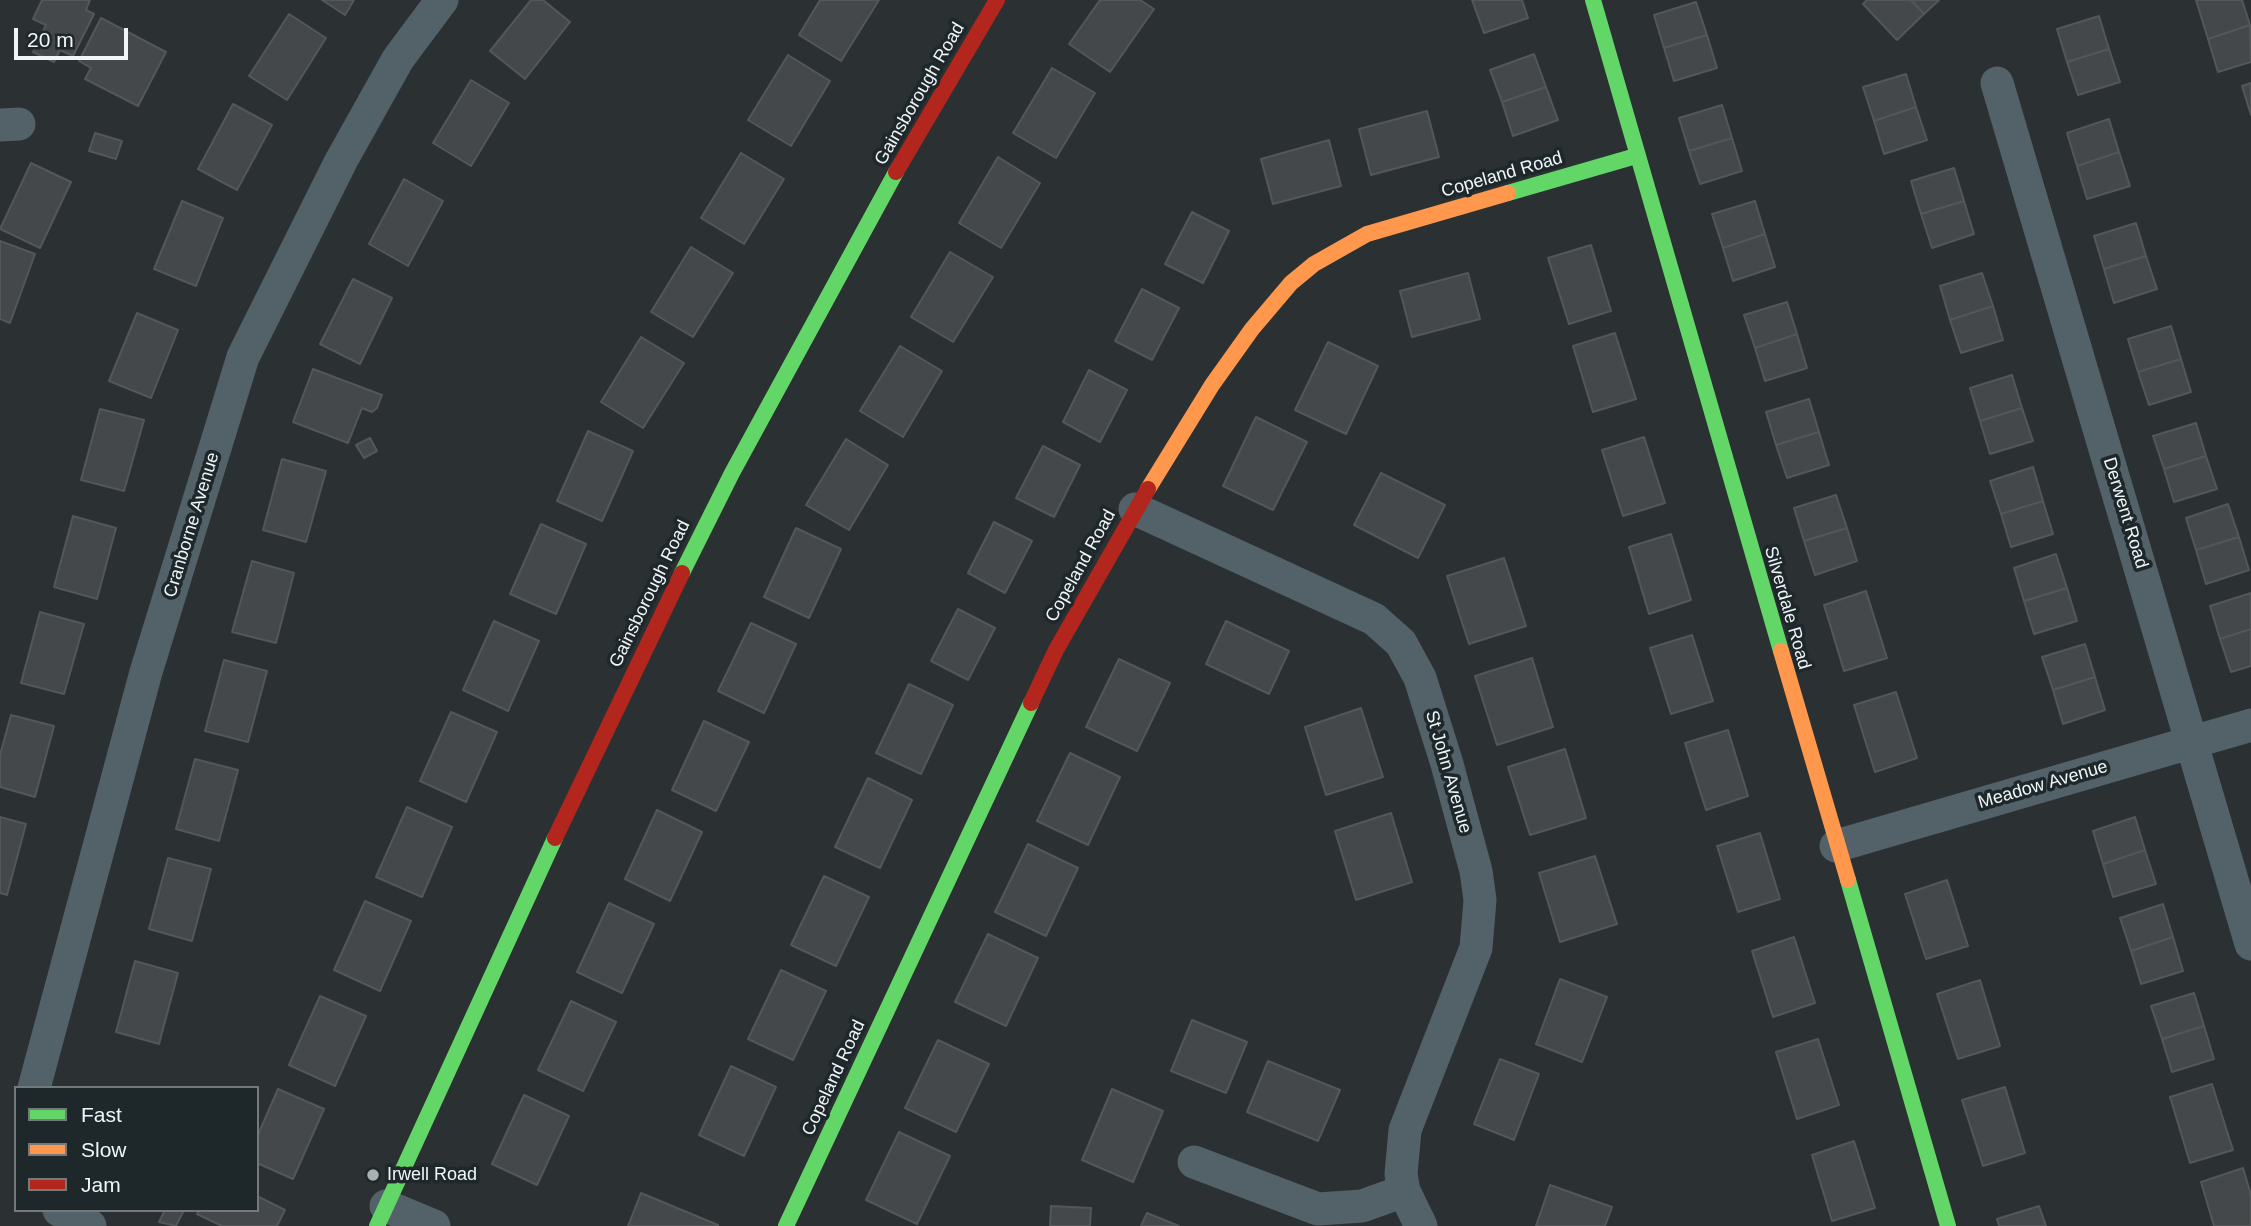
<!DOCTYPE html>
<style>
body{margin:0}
#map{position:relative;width:2251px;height:1226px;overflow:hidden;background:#2b3032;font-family:Arial,sans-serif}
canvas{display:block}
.legend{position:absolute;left:14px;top:1086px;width:245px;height:126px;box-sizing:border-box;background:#1e272a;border:2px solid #727a7c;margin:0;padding:9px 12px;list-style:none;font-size:21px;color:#f0f6f8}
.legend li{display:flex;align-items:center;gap:14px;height:35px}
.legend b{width:35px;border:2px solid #727a7c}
.scale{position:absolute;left:14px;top:28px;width:114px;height:32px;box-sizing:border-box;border:4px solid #f0f6f8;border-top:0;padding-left:9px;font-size:21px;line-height:24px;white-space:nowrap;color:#f0f6f8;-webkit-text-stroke:5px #1e272a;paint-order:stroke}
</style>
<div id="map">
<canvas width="2251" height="1226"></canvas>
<ul class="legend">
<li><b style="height:9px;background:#63d668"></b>Fast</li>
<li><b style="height:9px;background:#ff974d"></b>Slow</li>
<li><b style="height:9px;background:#b3261e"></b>Jam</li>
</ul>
<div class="scale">20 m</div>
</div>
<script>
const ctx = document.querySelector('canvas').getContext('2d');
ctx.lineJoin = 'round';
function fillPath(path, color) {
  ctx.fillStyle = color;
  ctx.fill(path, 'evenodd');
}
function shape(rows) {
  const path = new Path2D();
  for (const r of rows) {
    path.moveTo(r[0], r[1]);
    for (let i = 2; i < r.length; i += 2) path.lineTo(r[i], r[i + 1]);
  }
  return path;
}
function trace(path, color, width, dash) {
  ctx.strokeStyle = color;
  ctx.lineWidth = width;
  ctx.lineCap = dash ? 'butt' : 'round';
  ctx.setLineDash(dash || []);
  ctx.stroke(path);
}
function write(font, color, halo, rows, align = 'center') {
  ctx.font = font + ' Arial,sans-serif';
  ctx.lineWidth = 7;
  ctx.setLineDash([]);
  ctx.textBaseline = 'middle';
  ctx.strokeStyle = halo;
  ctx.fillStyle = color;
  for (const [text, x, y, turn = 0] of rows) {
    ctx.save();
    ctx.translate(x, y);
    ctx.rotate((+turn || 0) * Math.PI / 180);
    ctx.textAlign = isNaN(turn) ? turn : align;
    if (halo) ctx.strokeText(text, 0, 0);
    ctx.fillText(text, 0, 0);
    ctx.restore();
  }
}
const building = shape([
 [42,0,90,0,86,10,94,14,73,56,60,50,54,62,33,52,46,25,33,19,42,0],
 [322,0,354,0,345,15,322,0],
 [531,0,543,0,570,22,525,79,490,51,531,0],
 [820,0,879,0,841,61,799,35,820,0],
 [1100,0,1140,0,1154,9,1110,72,1069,44,1100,0],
 [1472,0,1522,0,1528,18,1484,33,1472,0],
 [1867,0,1911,0,1924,14,1897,40,1863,4,1867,0],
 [1911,0,1939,0,1924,14,1911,0],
 [2196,0,2242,0,2250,25,2208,39,2196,0],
 [1696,2,1707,35,1664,48,1654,15,1696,2],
 [289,14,326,38,287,100,249,76,289,14],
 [2099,16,2109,49,2067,62,2057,29,2099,16],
 [101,18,166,52,138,106,85,79,91,68,79,61,101,18],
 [2250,25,2251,62,2218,72,2208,39,2250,25],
 [1707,35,1717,68,1674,81,1664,48,1707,35],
 [2109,49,2120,82,2078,95,2067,62,2109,49],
 [1534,54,1546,87,1502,102,1490,70,1534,54],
 [788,55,830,81,791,146,748,120,788,55],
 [1052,68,1095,93,1056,158,1013,133,1052,68],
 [1906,74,1916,107,1874,121,1863,87,1906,74],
 [471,80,509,103,471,166,433,143,471,80],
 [2251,83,2251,115,2242,86,2251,83],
 [1546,87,1558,120,1513,136,1502,102,1546,87],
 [233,104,272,125,237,190,198,169,233,104],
 [1722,105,1732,138,1689,151,1679,118,1722,105],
 [1916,107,1927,140,1884,154,1874,121,1916,107],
 [1427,111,1439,157,1371,175,1359,129,1427,111],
 [2109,119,2119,152,2077,166,2067,133,2109,119],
 [95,133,122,141,116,159,89,151,95,133],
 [1732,138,1742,171,1700,184,1689,151,1732,138],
 [1329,140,1341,186,1273,204,1261,159,1329,140],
 [2119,152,2130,186,2087,199,2077,166,2119,152],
 [741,153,784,179,744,244,701,218,741,153],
 [998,157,1040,183,1001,248,959,223,998,157],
 [31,163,71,182,40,248,0,229,31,163],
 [1954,168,1964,201,1921,214,1911,181,1954,168],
 [404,179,443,201,408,266,369,244,404,179],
 [182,201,223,218,196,286,154,269,182,201],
 [1755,201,1765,234,1723,248,1712,214,1755,201],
 [1964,201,1974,234,1932,248,1921,214,1964,201],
 [1192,212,1229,231,1203,283,1165,264,1192,212],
 [2136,223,2146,256,2104,269,2094,236,2136,223],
 [1765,234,1775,267,1733,281,1723,248,1765,234],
 [0,241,35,254,10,323,0,319,0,241],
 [1591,245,1611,311,1569,324,1548,258,1591,245],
 [691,247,733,273,693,337,651,312,691,247],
 [950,252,993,277,953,342,911,317,950,252],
 [2146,256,2157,289,2114,303,2104,269,2146,256],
 [1468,273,1480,319,1412,337,1400,291,1468,273],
 [1982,273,1993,306,1950,320,1940,286,1982,273],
 [353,279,392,298,360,364,320,344,353,279],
 [1142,289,1179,308,1152,360,1115,341,1142,289],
 [1787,302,1797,334,1755,348,1744,315,1787,302],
 [1993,306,2003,340,1961,353,1950,320,1993,306],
 [137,313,178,330,151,398,109,381,137,313],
 [2171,326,2181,359,2138,372,2128,339,2171,326],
 [1615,333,1636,399,1593,412,1573,346,1615,333],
 [1797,334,1807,368,1765,381,1755,348,1797,334],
 [641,337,684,363,643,428,601,402,641,337],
 [1328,342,1378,366,1346,434,1295,410,1328,342],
 [900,346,942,371,903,437,860,411,900,346],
 [2181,359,2191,392,2149,405,2138,372,2181,359],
 [313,369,382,395,377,408,372,412,362,408,348,443,293,422,313,369],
 [1089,370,1127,390,1100,442,1063,422,1089,370],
 [2012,375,2022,408,1980,421,1970,388,2012,375],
 [1809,399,1819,432,1776,445,1766,412,1809,399],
 [2022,408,2033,441,1990,454,1980,421,2022,408],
 [100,409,144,420,124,491,81,480,100,409],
 [1256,417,1307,442,1273,510,1223,486,1256,417],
 [2196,423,2206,456,2164,469,2153,436,2196,423],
 [588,431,633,451,602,521,557,501,588,431],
 [1819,432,1829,465,1787,478,1776,445,1819,432],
 [1644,437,1665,503,1623,516,1602,450,1644,437],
 [370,438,377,451,364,458,356,445,370,438],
 [846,439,888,465,849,530,806,505,846,439],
 [1043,446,1080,465,1054,517,1016,498,1043,446],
 [2206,456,2217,489,2174,502,2164,469,2206,456],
 [282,459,326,471,306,542,263,530,282,459],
 [2033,467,2043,501,2001,514,1990,481,2033,467],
 [1381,473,1445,505,1418,558,1354,525,1381,473],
 [1836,495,1847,528,1804,541,1794,508,1836,495],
 [2043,501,2053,534,2011,547,2001,514,2043,501],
 [2228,504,2239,537,2196,550,2186,518,2228,504],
 [73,516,116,528,97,599,54,587,73,516],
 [994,522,1032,541,1005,593,968,573,994,522],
 [541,524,586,544,556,614,510,594,541,524],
 [796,528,841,549,809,618,764,597,796,528],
 [1847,528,1857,561,1815,575,1804,541,1847,528],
 [1671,534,1691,600,1649,614,1629,547,1671,534],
 [2239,537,2249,570,2206,584,2196,550,2239,537],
 [2056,554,2067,588,2024,601,2014,568,2056,554],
 [1504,558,1526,626,1469,644,1447,576,1504,558],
 [252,561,294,573,276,643,232,632,252,561],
 [2067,588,2077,621,2034,634,2024,601,2067,588],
 [1866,591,1887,658,1844,671,1824,605,1866,591],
 [2251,593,2251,629,2220,639,2210,606,2251,593],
 [958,609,995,628,968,680,931,661,958,609],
 [40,612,84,624,64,694,21,683,40,612],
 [494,621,539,641,508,711,463,690,494,621],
 [1226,621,1289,651,1269,694,1206,664,1226,621],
 [751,623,796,644,764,713,718,691,751,623],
 [2251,629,2251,666,2231,672,2220,639,2251,629],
 [1692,635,1713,701,1671,714,1650,648,1692,635],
 [2085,644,2095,677,2053,690,2042,657,2085,644],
 [1532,658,1553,727,1497,745,1475,676,1532,658],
 [1119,659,1170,683,1137,751,1086,727,1119,659],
 [224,660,267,671,248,742,205,731,224,660],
 [2095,677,2105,710,2063,724,2053,690,2095,677],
 [909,684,953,705,921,774,876,753,909,684],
 [1896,692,1917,758,1875,772,1854,705,1896,692],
 [1361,708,1383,777,1326,795,1305,727,1361,708],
 [451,712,497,732,466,802,420,781,451,712],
 [11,715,54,726,35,797,0,787,0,755,11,715],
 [704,721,749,742,716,811,672,790,704,721],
 [1728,730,1748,796,1706,810,1685,743,1728,730],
 [1565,749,1586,818,1530,835,1508,767,1565,749],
 [1070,753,1120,777,1088,845,1037,821,1070,753],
 [195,759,238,770,219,841,176,829,195,759],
 [868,778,912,800,880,868,835,847,868,778],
 [407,807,452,827,422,897,376,877,407,807],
 [657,810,702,832,670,901,625,879,657,810],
 [1391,813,1412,882,1356,900,1335,831,1391,813],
 [0,817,26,824,7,895,0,893,0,817],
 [2135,817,2145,850,2103,864,2093,831,2135,817],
 [1760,833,1780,899,1738,912,1717,846,1760,833],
 [1028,844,1078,868,1046,936,995,912,1028,844],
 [2145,850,2156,884,2113,897,2103,864,2145,850],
 [1595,856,1617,924,1560,942,1539,873,1595,856],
 [168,858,211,869,192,941,149,929,168,858],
 [824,876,869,897,836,966,791,945,824,876],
 [1947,880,1968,946,1926,959,1905,894,1947,880],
 [365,901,411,921,380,991,334,970,365,901],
 [609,903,654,924,622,993,577,972,609,903],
 [2163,904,2173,937,2131,951,2120,918,2163,904],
 [988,934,1038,958,1006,1026,955,1002,988,934],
 [1794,937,1815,1003,1773,1017,1752,951,1794,937],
 [2173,937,2183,971,2141,984,2131,951,2173,937],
 [135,961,178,973,159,1044,116,1032,135,961],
 [781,970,826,991,793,1060,748,1039,781,970],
 [1560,979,1607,997,1582,1062,1536,1044,1560,979],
 [1980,980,2000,1046,1958,1059,1937,994,1980,980],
 [2194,993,2204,1026,2162,1039,2151,1006,2194,993],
 [320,996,366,1016,335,1086,289,1065,320,996],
 [571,1001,616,1022,583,1091,538,1070,571,1001],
 [1192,1020,1247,1042,1226,1093,1171,1071,1192,1020],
 [2204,1026,2214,1059,2172,1072,2162,1039,2204,1026],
 [1818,1039,1839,1105,1797,1119,1776,1052,1818,1039],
 [938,1040,989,1064,956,1132,905,1108,938,1040],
 [1500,1059,1539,1074,1514,1140,1474,1124,1500,1059],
 [1268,1061,1340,1090,1318,1141,1247,1112,1268,1061],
 [731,1066,776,1087,744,1156,699,1135,731,1066],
 [2212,1084,2233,1150,2190,1163,2170,1097,2212,1084],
 [2005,1087,2025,1153,1983,1166,1962,1100,2005,1087],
 [278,1089,324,1109,293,1179,257,1163,257,1137,278,1089],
 [1112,1089,1163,1111,1133,1182,1082,1160,1112,1089],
 [524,1095,569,1116,537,1185,492,1164,524,1095],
 [899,1132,950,1156,917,1224,866,1200,899,1132],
 [1854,1141,1875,1208,1832,1221,1812,1155,1854,1141],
 [2243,1168,2251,1195,2251,1226,2214,1226,2201,1182,2243,1168],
 [1550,1185,1612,1207,1605,1226,1536,1226,1550,1185],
 [641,1193,718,1225,718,1226,628,1226,641,1193],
 [257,1196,285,1210,277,1226,222,1226,197,1214,199,1210,257,1210,257,1196],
 [1051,1206,1091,1208,1090,1226,1050,1226,1051,1206],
 [2039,1206,2046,1226,1999,1226,1997,1219,2039,1206],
 [165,1210,184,1210,176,1226,159,1222,165,1210],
 [1147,1213,1179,1226,1141,1226,1147,1213]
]);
fillPath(building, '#44484a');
trace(building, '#535758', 2);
trace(shape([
 [1997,83,2251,944],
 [0,125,19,124],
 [1135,509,1374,619,1401,643,1420,678,1447,764,1476,871,1480,900,1476,948,1405,1130,1401,1174,1404,1191,1421,1226],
 [1836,846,2251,725],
 [34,1088,146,672,243,357,341,161,398,59,442,0],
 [1194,1162,1318,1209,1362,1206,1404,1191],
 [386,1206,434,1226],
 [59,1210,90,1226]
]), '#526268', 33);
trace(shape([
 [1593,0,1781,651],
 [1508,193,1636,156],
 [682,573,732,473,896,172],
 [1848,880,1948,1226],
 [377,1226,555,838],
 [786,1226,1031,703]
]), '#63d668', 16);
trace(shape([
 [1148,489,1212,385,1252,329,1291,283,1314,264,1367,234,1508,193],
 [1781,651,1848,880]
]), '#ff974d', 16);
trace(shape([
 [896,172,997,0],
 [1031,703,1056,650,1148,489],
 [555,838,682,573]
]), '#b3261e', 16);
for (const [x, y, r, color] of [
 [373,1175,7,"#abb1b3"]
]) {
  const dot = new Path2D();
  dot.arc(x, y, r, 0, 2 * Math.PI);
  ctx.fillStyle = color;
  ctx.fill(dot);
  trace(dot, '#1e272a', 2.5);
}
write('18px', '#f0f6f8', '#1e272a', [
 ["Gainsborough Road",920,94,-60],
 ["Copeland Road",1502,175,-16],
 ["Derwent Road",2125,513,73],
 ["Cranborne Avenue",192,525,-73],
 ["Copeland Road",1081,566,-61],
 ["Gainsborough Road",650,594,-64],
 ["Silverdale Road",1787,608,74],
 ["St John Avenue",1448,772,74],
 ["Meadow Avenue",2043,785,-16],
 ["Copeland Road",834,1078,-65]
]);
write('18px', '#f0f6f8', '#1e272a', [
 ["Irwell Road",387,1175]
], 'left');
</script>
